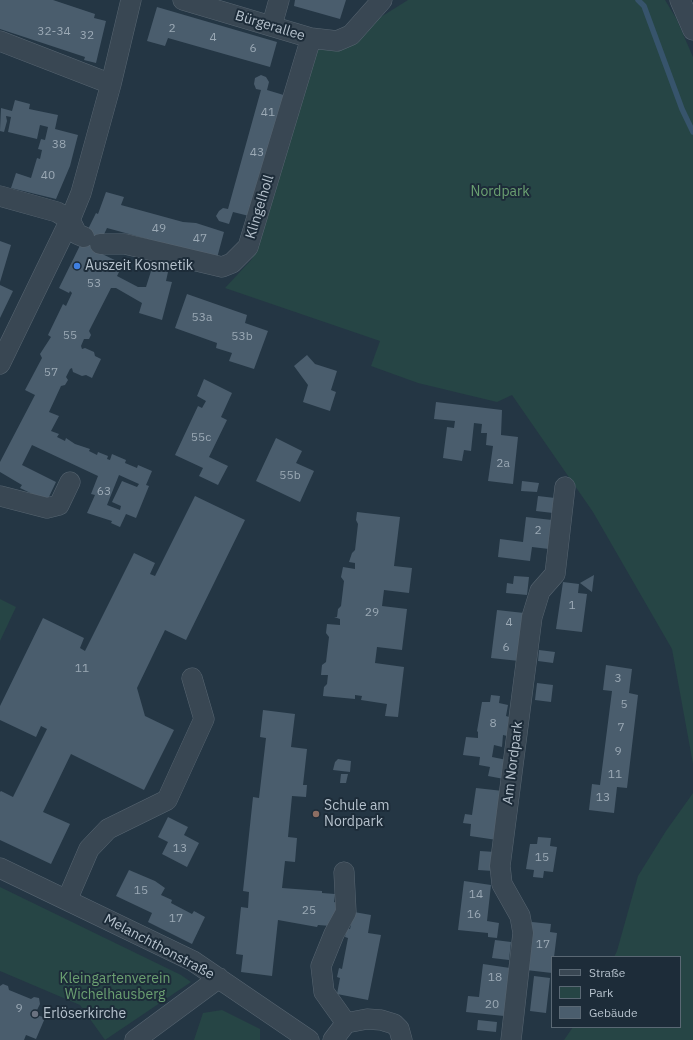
<!DOCTYPE html>
<meta charset="utf-8">
<style>
body{margin:0}
#map{position:relative;width:693px;height:1040px;overflow:hidden;background:#243644;font-family:"IBM Plex Sans",sans-serif}
canvas{display:block}
.legend{position:absolute;left:551px;top:956px;width:130px;height:72px;box-sizing:border-box;background:#1d2c39;border:1px solid #5a6874;margin:0;padding:5px 7px;list-style:none;font-size:12px;color:#b6c2cd}
.legend li{display:flex;align-items:center;gap:8px;height:20px}
.legend b{width:20px;border:1px solid #5a6874}
</style>
<div id="map">
<canvas width="693" height="1040"></canvas>
<ul class="legend">
<li><b style="height:5px;background:#394753"></b>Straße</li>
<li><b style="height:11px;background:#264545"></b>Park</li>
<li><b style="height:11px;background:#4a5d6d"></b>Gebäude</li>
</ul>
</div>
<script>
const ctx = document.querySelector('canvas').getContext('2d');
ctx.lineJoin = 'round';
function fillPath(path, color) {
  ctx.fillStyle = color;
  ctx.fill(path, 'evenodd');
}
function shape(rows) {
  const path = new Path2D();
  for (const r of rows) {
    path.moveTo(r[0], r[1]);
    for (let i = 2; i < r.length; i += 2) path.lineTo(r[i], r[i + 1]);
  }
  return path;
}
function trace(path, color, width, dash) {
  ctx.strokeStyle = color;
  ctx.lineWidth = width;
  ctx.lineCap = dash ? 'butt' : 'round';
  ctx.setLineDash(dash || []);
  ctx.stroke(path);
}
function write(font, color, halo, rows, align = 'center') {
  ctx.font = font + ' "IBM Plex Sans",sans-serif';
  ctx.lineWidth = 4;
  ctx.setLineDash([]);
  ctx.textBaseline = 'middle';
  ctx.strokeStyle = halo;
  ctx.fillStyle = color;
  for (const [text, x, y, turn = 0] of rows) {
    ctx.save();
    ctx.translate(x, y);
    ctx.rotate((+turn || 0) * Math.PI / 180);
    ctx.textAlign = isNaN(turn) ? turn : align;
    if (halo) ctx.strokeText(text, 0, 0);
    ctx.fillText(text, 0, 0);
    ctx.restore();
  }
}
fillPath(shape([
 [408,0,665,0,676,18,693,57,693,764,672,649,593,512,512,395,497,402,418,383,371,366,380,341,225,288,252,259,310,52,357,39,376,20],
 [0,599,16,607,0,641],
 [693,793,693,1040,564,1040,573,1027,680,1027,680,957,614,957,617,951,638,876,666,831],
 [0,887,181,975,191,982,105,1040,80,1005,0,971],
 [222,1010,260,1029,260,1040,194,1040,203,1013]
]), '#264545');
trace(shape([
 [638,0,644,6,682,109,693,132]
]), '#37546c', 5.5);
fillPath(shape([
 [0,0,53,0,95,14,94,18,106,21,96,63,84,60,85,57,0,29],
 [295,0,346,0,340,19,294,6],
 [157,7,277,42,270,67,168,38,165,46,147,41],
 [261,75,266,77,269,82,267,90,287,96,253,217,233,212,229,224,219,221,216,216,219,211,223,208,228,209,261,90,256,89,254,84,255,78],
 [15,100,30,104,29,109,58,115,55,129,78,135,70,166,56,199,11,188,16,173,31,178,37,158,40,159,42,150,38,149,41,139,45,140,48,127,40,125,37,139,8,132,11,117,6,116,7,121,4,132,0,131,1,108,12,111],
 [106,192,124,197,121,205,183,222,196,223,224,232,217,258,107,228,96,251,123,264,117,276,138,287,146,287,152,268,168,272,166,281,172,282,162,320,139,313,142,303,116,288,111,288,89,331,91,335,89,339,84,339,81,346,82,349,85,348,94,352,95,356,101,359,92,378,86,375,82,376,73,372,72,368,70,369,66,377,68,380,65,385,61,386,49,412,59,416,51,431,59,434,57,437,65,441,66,438,75,444,90,449,89,451,97,455,98,452,108,456,107,459,110,460,112,454,126,460,125,463,137,468,138,465,152,471,146,485,149,486,136,518,126,514,120,527,111,523,112,521,87,513,95,495,91,494,98,476,32,445,22,465,56,482,47,501,20,488,22,485,0,472,0,462,35,395,25,390,42,358,40,354,51,337,48,335,63,304,66,306,72,293,70,291,69,293,59,288,96,213,98,214],
 [119,475,139,484,137,487,122,481,112,502,121,506,120,510,107,505],
 [0,241,11,245,0,282],
 [0,285,13,291,0,318],
 [187,294,247,315,245,323,268,331,254,369,229,361,232,353,216,348,217,343,175,328],
 [307,355,315,364,337,371,331,390,336,392,330,411,303,402,308,385,294,366],
 [204,379,232,393,221,417,227,420,209,457,228,466,218,485,199,476,203,468,175,455,198,406,202,408,206,401,197,396],
 [436,402,502,410,501,435,518,437,513,484,488,481,493,446,486,445,487,433,481,433,482,424,474,423,471,451,464,450,462,461,443,458,447,427,454,428,455,421,434,419],
 [276,438,302,451,296,463,314,471,300,502,256,481],
 [522,481,539,483,537,492,521,491],
 [195,496,245,520,186,640,165,630,137,688,145,716,174,730,144,790,71,754,43,812,70,824,51,864,0,840,0,792,1,791,13,797,47,729,41,726,36,737,0,720,0,706,43,618,84,638,80,648,85,651,134,553,155,563,150,574,155,576],
 [538,496,555,498,553,513,536,511],
 [357,512,400,517,394,566,412,568,409,593,384,590,382,606,407,609,402,650,377,647,375,663,404,667,398,717,385,716,387,704,361,700,362,696,355,695,355,699,323,696,324,687,327,684,328,675,321,675,322,665,326,662,329,637,326,633,327,624,340,625,340,619,334,617,337,617,338,609,341,606,344,581,341,577,343,567,355,569,355,563,349,562,352,553,355,550,358,524,356,520],
 [526,517,552,520,549,549,532,547,530,561,498,557,500,539,523,542],
 [594,575,592,592,580,583],
 [514,576,529,577,527,595,506,593,507,583,513,584],
 [563,582,579,584,578,593,587,594,582,632,556,629],
 [497,610,524,613,519,661,491,658],
 [539,650,555,652,553,663,538,661],
 [606,665,632,669,629,693,638,695,627,788,617,787,614,813,589,810,592,784,600,785,612,691,603,690],
 [537,683,553,685,551,702,535,700],
 [491,695,500,696,499,703,508,705,506,716,509,717,507,736,503,735,502,747,494,745,492,757,507,760,504,779,488,776,490,767,479,765,480,757,463,755,466,737,478,738,478,732,477,731,482,702,490,702],
 [263,710,295,714,291,747,307,749,303,785,307,785,306,797,292,796,288,837,297,838,295,862,285,861,282,888,322,891,322,893,335,894,334,902,338,903,331,926,318,925,317,927,278,920,272,976,241,972,243,955,236,954,241,907,248,908,249,892,243,891,253,797,259,798,266,738,260,737],
 [338,759,351,761,350,772,333,770,335,762],
 [341,774,348,774,346,783,340,783],
 [476,788,503,791,497,840,470,836,471,824,463,823,465,814,472,815],
 [168,817,188,827,184,835,199,843,187,867,162,854,168,842,158,837],
 [538,837,551,838,550,846,557,847,553,872,544,871,543,878,533,877,534,870,526,869,530,844,537,844],
 [480,851,495,852,493,871,478,870],
 [129,870,155,881,165,888,161,895,172,900,171,903,192,914,194,911,205,917,192,944,148,922,152,913,116,896],
 [464,881,491,885,487,921,499,923,497,938,488,937,488,933,458,930],
 [354,912,371,915,368,933,381,935,368,1000,337,994,340,978,337,977,339,968,342,969,348,938,345,937,347,928,350,929],
 [532,922,551,924,550,932,557,933,554,957,552,957,552,973,526,970],
 [495,940,511,942,509,960,492,958],
 [483,964,510,968,504,1016,466,1012,468,996,479,997],
 [534,976,550,978,546,1013,530,1011],
 [3,984,8,986,9,990,31,999,34,997,39,998,40,1004,35,1014,45,1018,36,1039,26,1035,24,1040,0,1040,0,986],
 [478,1020,497,1022,496,1032,477,1030]
]), '#4a5d6d');
const minor = shape([
 [183,0,311,38,337,41,351,35,382,0],
 [680,0,693,30],
 [272,25,279,0],
 [0,41,111,84],
 [0,196,57,212,70,220],
 [70,220,77,234,84,237],
 [100,244,125,244,222,267,232,263,248,247,311,38],
 [0,364,70,220,81,193,111,84,131,0],
 [0,496,47,508,59,505,70,482],
 [0,868,193,961,309,1040],
 [344,872,346,912,334,934,321,966,324,992,346,1023],
 [67,900,89,849,108,829,167,800,204,719,192,678],
 [135,1040,219,978],
 [333,1040,346,1023,367,1019,381,1020,394,1024,399,1029,402,1040],
 [511,1040,523,933,520,916,502,884,500,866,532,617,540,591,555,574,565,487]
]);
trace(minor, '#576571', 21);
trace(minor, '#394753', 20);
for (const [x, y, r, color] of [
 [77,266,4,"#3f7fe0"],
 [316,814,4,"#8d6e63"],
 [35,1014,4,"#6b7280"]
]) {
  const dot = new Path2D();
  dot.arc(x, y, r, 0, 2 * Math.PI);
  ctx.fillStyle = color;
  ctx.fill(dot);
  trace(dot, '#1d2c39', 1.5);
}
write('12px', '#9ba9b5', null, [
 ["2",172,29],
 ["32-34",54,32],
 ["32",87,36],
 ["4",213,38],
 ["6",253,49],
 ["41",268,113],
 ["38",59,145],
 ["43",257,153],
 ["40",48,176],
 ["49",159,229],
 ["47",200,239],
 ["53",94,284],
 ["53a",202,318],
 ["55",70,336],
 ["53b",242,337],
 ["57",51,373],
 ["55c",201,438],
 ["2a",503,464],
 ["55b",290,476],
 ["63",104,492],
 ["2",538,531],
 ["1",572,606],
 ["29",372,613],
 ["4",509,623],
 ["6",506,648],
 ["11",82,669],
 ["3",618,679],
 ["5",624,705],
 ["8",493,724],
 ["7",621,728],
 ["9",618,752],
 ["11",615,775],
 ["13",603,798],
 ["13",180,849],
 ["15",542,858],
 ["15",141,891],
 ["14",476,895],
 ["25",309,911],
 ["16",474,915],
 ["17",176,919],
 ["17",543,945],
 ["18",495,978],
 ["20",492,1005],
 ["9",19,1009]
]);
write('14px', '#b6c2cd', '#1d2c39', [
 ["Bürgerallee",270,26,17],
 ["Klingelholl",260,207,-73],
 ["Am Nordpark",513,763,-83],
 ["Melanchthonstraße",159,947,28]
]);
write('14px', '#6ba071', '#1d2c39', [
 ["Nordpark",500,192],
 ["Kleingartenverein",115,979],
 ["Wichelhausberg",115,995]
]);
write('14px', '#b6c2cd', '#1d2c39', [
 ["Auszeit Kosmetik",85,266],
 ["Schule am",324,806],
 ["Nordpark",324,822],
 ["Erlöserkirche",43,1014]
], 'left');
</script>
